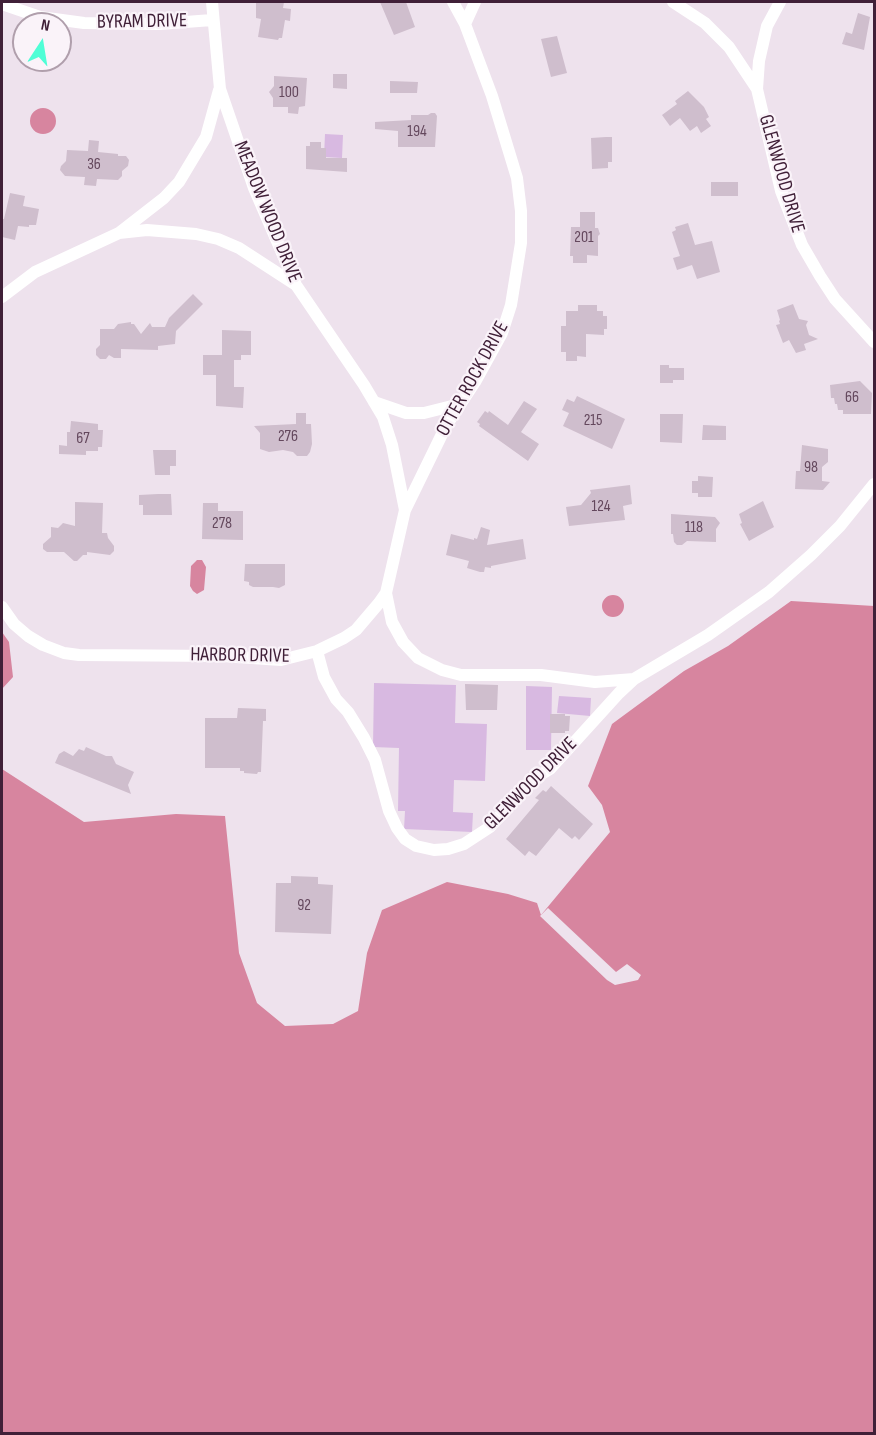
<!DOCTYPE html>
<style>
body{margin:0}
#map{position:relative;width:876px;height:1435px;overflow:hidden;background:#eee2ed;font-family:"Sofia Sans Condensed",sans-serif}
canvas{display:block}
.frame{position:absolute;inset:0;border:3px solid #402038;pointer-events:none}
.north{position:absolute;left:12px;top:12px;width:60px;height:60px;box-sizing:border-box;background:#faf3f9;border:2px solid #b09fac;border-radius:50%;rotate:12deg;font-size:16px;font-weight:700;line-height:24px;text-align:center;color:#402038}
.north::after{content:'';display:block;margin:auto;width:21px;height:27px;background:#4ffed6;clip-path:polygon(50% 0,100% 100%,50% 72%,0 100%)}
</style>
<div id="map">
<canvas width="876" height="1435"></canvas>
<div class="frame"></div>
<div class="north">N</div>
</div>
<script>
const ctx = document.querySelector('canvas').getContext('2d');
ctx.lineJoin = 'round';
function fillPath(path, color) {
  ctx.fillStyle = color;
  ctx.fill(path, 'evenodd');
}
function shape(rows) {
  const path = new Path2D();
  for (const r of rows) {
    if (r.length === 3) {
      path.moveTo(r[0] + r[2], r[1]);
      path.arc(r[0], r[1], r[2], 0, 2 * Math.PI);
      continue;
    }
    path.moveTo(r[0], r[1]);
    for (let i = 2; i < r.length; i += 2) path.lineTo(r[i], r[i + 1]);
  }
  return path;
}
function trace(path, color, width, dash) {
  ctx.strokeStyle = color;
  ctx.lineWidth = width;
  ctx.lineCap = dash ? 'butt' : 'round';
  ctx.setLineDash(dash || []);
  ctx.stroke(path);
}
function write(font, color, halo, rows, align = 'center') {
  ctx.font = font + ' "Sofia Sans Condensed",sans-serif';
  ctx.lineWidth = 4.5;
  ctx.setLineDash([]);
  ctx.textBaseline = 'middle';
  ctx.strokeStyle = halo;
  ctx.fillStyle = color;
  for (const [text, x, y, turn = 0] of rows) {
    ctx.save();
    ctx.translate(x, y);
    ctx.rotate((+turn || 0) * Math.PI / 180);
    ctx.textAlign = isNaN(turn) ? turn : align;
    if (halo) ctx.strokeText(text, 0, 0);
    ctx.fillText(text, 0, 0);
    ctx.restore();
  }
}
fillPath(shape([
 [325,134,343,135,342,158,324,157],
 [374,683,456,685,455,723,487,724,485,781,454,780,453,812,473,813,472,832,404,829,405,811,398,811,399,748,373,747],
 [526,686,552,687,551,750,526,750],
 [559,696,591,698,590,716,557,713]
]), '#d8b9e1');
fillPath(shape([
 [43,121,13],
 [197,560,202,560,206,567,204,590,197,594,193,591,190,586,191,566],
 [613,606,11],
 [791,601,874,606,874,1433,2,1433,2,769,84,822,176,814,225,816,239,953,257,1003,285,1026,333,1024,358,1011,367,953,382,910,447,882,508,894,537,903,541,915,610,832,602,805,588,786,612,724,684,671,728,646],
 [2,632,9,642,13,677,2,689]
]), '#d7859f');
fillPath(shape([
 [548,908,616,972,627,964,641,975,638,980,615,985,607,980,540,916]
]), '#eee2ed');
fillPath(shape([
 [256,2,284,2,283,8,291,9,290,21,285,20,282,38,279,38,278,40,258,37,261,19,256,18],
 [380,2,406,2,415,27,394,35],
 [858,13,870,17,864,50,842,44,846,32,852,34],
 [557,36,567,73,551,77,541,39],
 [333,74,347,74,347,89,333,88],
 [274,76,307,78,305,106,299,107,298,114,288,113,288,107,273,107,273,98,269,92,274,86],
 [390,81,418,82,417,93,390,93],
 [688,91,704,107,709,117,706,119,711,126,701,133,697,126,690,131,680,118,670,126,662,115,677,104,675,101],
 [431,113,435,113,437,116,435,147,398,147,398,131,375,129,375,122,411,120,411,115,428,115],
 [606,137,612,137,612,162,608,162,608,168,592,169,591,138],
 [89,140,99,141,98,152,118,154,118,156,126,156,129,160,128,166,122,171,122,176,118,180,97,179,96,186,84,185,85,177,65,176,60,170,61,166,66,161,67,150,88,151],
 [310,142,321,142,321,148,326,148,326,158,347,158,347,172,306,169,306,146,310,146],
 [711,182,738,182,738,196,711,196],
 [10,193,25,196,23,206,39,209,36,225,29,225,29,227,18,226,15,240,2,237,2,219,4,219],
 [580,212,595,212,595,228,598,228,600,234,598,236,598,256,587,255,587,263,573,263,573,256,570,256,571,227,580,227],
 [688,223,695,245,712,241,720,272,697,279,692,265,677,270,673,258,680,256,672,232,676,230,675,227],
 [193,294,203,304,176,331,175,344,158,346,158,350,121,349,121,358,114,358,109,355,106,359,100,359,96,355,96,349,100,345,100,329,114,329,118,324,131,322,131,324,134,324,141,334,150,323,152,327,165,327,169,318],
 [793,304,799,319,808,321,806,325,809,335,818,339,804,344,806,350,796,353,789,340,783,343,776,325,780,324,779,321,780,320,777,310],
 [578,305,597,305,597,311,603,311,603,316,607,316,607,329,604,329,604,335,586,334,586,357,577,356,577,361,566,361,566,352,561,352,561,326,566,326,566,311,578,311],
 [222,330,251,331,251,355,241,355,241,360,234,360,234,387,244,387,243,408,216,406,216,375,203,375,203,355,222,355],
 [660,365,669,365,669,368,684,368,684,380,673,380,673,383,660,383],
 [860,381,872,393,871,414,843,414,843,410,838,410,837,404,835,404,834,398,831,398,830,385],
 [577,396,625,419,612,449,563,426,569,413,562,410,567,399,574,402],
 [524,401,537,409,521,432,539,444,528,461,479,426,480,424,477,422,485,411,488,413,489,411,508,425],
 [296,413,306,413,306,424,311,424,312,444,310,452,307,456,297,456,293,452,283,450,269,452,260,449,260,433,254,426,296,424],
 [660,414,683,414,682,443,660,442],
 [71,421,98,424,98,430,103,430,102,447,98,447,98,451,86,451,86,455,59,454,59,445,67,446,67,432,70,432],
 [703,425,726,426,726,440,702,440],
 [802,445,828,449,828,462,822,467,822,481,830,482,823,490,795,489,796,471,800,471],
 [153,450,176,450,176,466,170,466,170,475,155,475],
 [698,476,713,477,712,497,698,497,698,493,692,493,692,481,698,481],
 [630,485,632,504,623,506,625,520,569,526,566,507,581,505,591,493,590,490],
 [158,494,171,494,172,515,143,515,143,505,139,505,139,495],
 [763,501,774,527,749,541,740,524,742,523,739,514],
 [75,502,103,503,102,533,107,533,108,538,114,546,114,551,110,555,87,552,87,555,83,555,77,561,74,561,64,552,47,552,43,549,43,544,51,537,51,527,58,528,63,523,75,526],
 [203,503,218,503,218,511,243,511,243,540,202,539],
 [671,514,715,517,720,523,716,529,716,542,687,541,682,545,677,545,674,542,673,534,671,534],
 [481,527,490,530,487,545,523,539,526,559,491,566,491,568,485,567,484,572,480,572,467,568,469,561,446,555,451,534,474,540,474,538,477,539],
 [245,564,285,564,285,585,279,588,273,587,253,587,249,585,249,582,244,581],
 [465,684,498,685,497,710,466,710],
 [238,708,266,709,266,721,263,721,261,772,258,772,257,774,244,773,244,771,240,771,240,768,205,768,205,718,237,718],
 [550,714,565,714,565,716,570,716,569,731,565,731,565,733,550,733],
 [86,747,106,756,112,756,116,764,134,772,128,785,131,794,55,763,59,754,64,751,73,756,79,749,84,751],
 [551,786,593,824,579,840,575,836,572,839,559,828,536,856,529,851,525,856,506,839,539,800,535,798,543,790,546,792],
 [291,876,318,877,318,884,333,885,331,934,275,932,276,883,291,883]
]), '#cfbecd');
trace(shape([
 [212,2,220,89,254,188,296,285,364,385,383,417,392,445,405,510],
 [673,2,705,23,729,47,757,89],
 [780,2,767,26,759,61,757,89,781,191,802,245,820,276,835,299,874,342],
 [2,4,40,17,84,23,159,24,212,20],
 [465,24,475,2],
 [119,233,147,230,196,234,218,239,239,248,296,285],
 [2,297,35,272,119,233,164,198,179,182,206,137,219,90],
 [374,402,406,413,424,413,460,404],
 [386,593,392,622,403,642,418,658,442,670,461,675,541,675,595,682,634,679],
 [2,607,14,624,28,636,43,645,64,653,79,655,223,656,281,660,317,651,344,638,356,630,379,603,386,593,405,510,446,426,475,382,502,333,511,305,521,243,521,211,517,178,492,96,465,24,453,2],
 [317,651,324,677,336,699,348,712,364,738,375,760,389,811,397,828,405,839,416,846,434,850,448,849,464,844,490,827,532,780,550,769,619,693,634,679,708,635,769,592,811,555,840,526,874,484]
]), '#fff', 12);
write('16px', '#64485d', null, [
 ["100",289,93],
 ["194",417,132],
 ["36",94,165],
 ["201",584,238],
 ["66",852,398],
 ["215",593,421],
 ["276",288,437],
 ["67",83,439],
 ["98",811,468],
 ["124",601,507],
 ["278",222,524],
 ["118",694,528],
 ["92",304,906]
]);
write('20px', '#402038', '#faf3f9', [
 ["BYRAM DRIVE",142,22,-1],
 ["GLENWOOD DRIVE",781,174,74],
 ["MEADOW WOOD DRIVE",267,212,68],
 ["OTTER ROCK DRIVE",473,379,-61],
 ["HARBOR DRIVE",240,656,1],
 ["GLENWOOD DRIVE",531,784,-45]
]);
</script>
